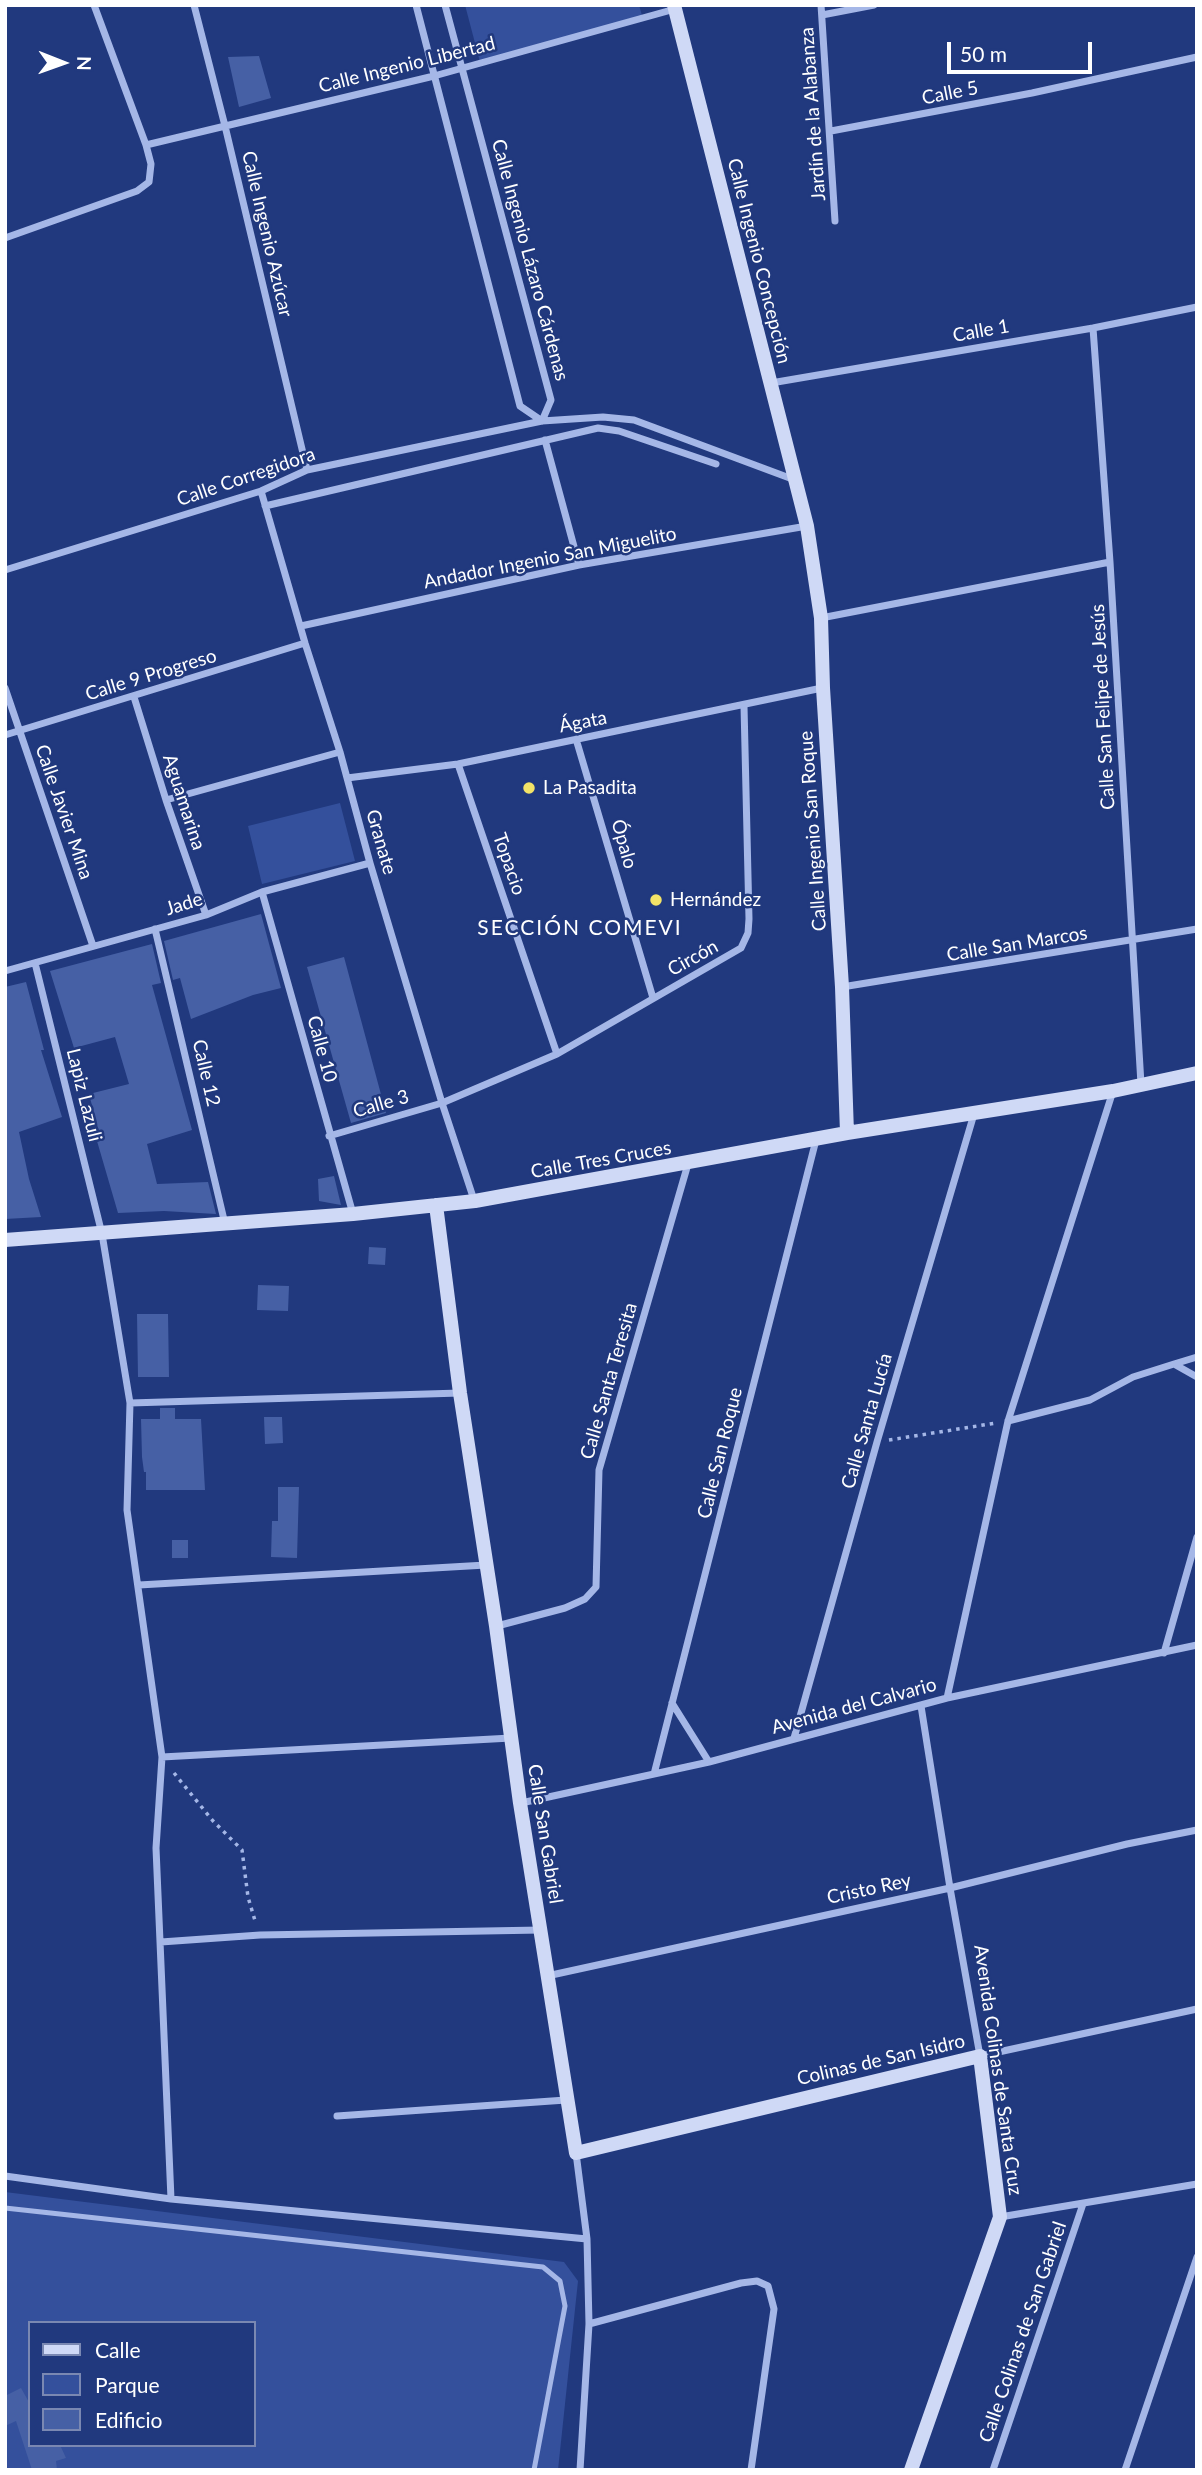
<!DOCTYPE html>
<meta charset="utf-8">
<style>
body{margin:0}
#map{position:relative;width:1202px;height:2475px;overflow:hidden;background:#21397e;font-family:Lato,sans-serif}
canvas{display:block}
.frame{position:absolute;inset:0;border:7px solid #fff;pointer-events:none}
.legend{position:absolute;left:28px;top:2321px;width:228px;height:126px;box-sizing:border-box;background:#21397e;border:2px solid #7a88b2;margin:0;padding:9px 12px;list-style:none;font-size:21px;color:#fff}
.legend li{display:flex;align-items:center;gap:14px;height:35px}
.legend b{width:35px;border:2px solid #7a88b2}
.north{position:absolute;left:28px;top:28px;width:70px;height:70px;-webkit-text-stroke:5px #21397e;paint-order:stroke;rotate:91deg;font-size:19px;font-weight:700;line-height:28px;text-align:center;color:#fff}
.north::after{content:'';display:block;margin:auto;width:24px;height:32px;background:#fff;clip-path:polygon(50% 0,100% 100%,50% 72%,0 100%)}
.scale{position:absolute;left:947px;top:42px;width:145px;height:32px;box-sizing:border-box;border:4px solid #fff;border-top:0;padding-left:9px;font-size:21px;line-height:24px;white-space:nowrap;color:#fff;-webkit-text-stroke:5px #21397e;paint-order:stroke}
</style>
<div id="map">
<canvas width="1202" height="2475"></canvas>
<div class="frame"></div>
<ul class="legend">
<li><b style="height:9px;background:#cfd9f6"></b>Calle</li>
<li><b style="height:19px;background:#34509c"></b>Parque</li>
<li><b style="height:19px;background:#4660a5"></b>Edificio</li>
</ul>
<div class="north">N</div>
<div class="scale">50 m</div>
</div>
<script>
const ctx = document.querySelector('canvas').getContext('2d');
ctx.lineJoin = 'round';
function fillPath(path, color) {
  ctx.fillStyle = color;
  ctx.fill(path, 'evenodd');
}
function shape(rows) {
  const path = new Path2D();
  for (const r of rows) {
    path.moveTo(r[0], r[1]);
    for (let i = 2; i < r.length; i += 2) path.lineTo(r[i], r[i + 1]);
  }
  return path;
}
function trace(path, color, width, dash) {
  ctx.strokeStyle = color;
  ctx.lineWidth = width;
  ctx.lineCap = dash ? 'butt' : 'round';
  ctx.setLineDash(dash || []);
  ctx.stroke(path);
}
function write(font, color, halo, rows, align = 'center') {
  ctx.font = font + ' Lato,sans-serif';
  ctx.lineWidth = 5;
  ctx.setLineDash([]);
  ctx.textBaseline = 'middle';
  ctx.strokeStyle = halo;
  ctx.fillStyle = color;
  for (const [text, x, y, turn = 0] of rows) {
    ctx.save();
    ctx.translate(x, y);
    ctx.rotate((+turn || 0) * Math.PI / 180);
    ctx.textAlign = isNaN(turn) ? turn : align;
    if (halo) ctx.strokeText(text, 0, 0);
    ctx.fillText(text, 0, 0);
    ctx.restore();
  }
}
fillPath(shape([
 [465,5,639,5,643,19,480,62],
 [340,803,355,861,262,884,248,826],
 [5,2192,564,2262,578,2281,558,2470,5,2470],
 [30,2323,254,2323,254,2445,30,2445]
]), '#34509c');
fillPath(shape([
 [259,56,271,98,239,107,228,57],
 [261,914,281,988,253,995,191,1019,180,978,173,980,164,941],
 [152,944,161,983,152,985,192,1130,147,1144,157,1184,208,1182,216,1214,164,1211,118,1213,97,1141,101,1140,89,1094,129,1084,115,1037,74,1048,50,971],
 [344,957,386,1113,351,1123,307,967],
 [26,982,44,1050,41,1050,62,1117,19,1132,29,1179,41,1217,5,1219,5,987],
 [334,1176,341,1205,319,1201,318,1179],
 [369,1247,386,1248,385,1265,368,1264],
 [258,1285,289,1286,288,1311,257,1310],
 [137,1314,168,1314,169,1377,138,1377],
 [160,1408,175,1408,175,1419,201,1419,205,1490,146,1490,146,1472,144,1472,142,1457,141,1419,160,1419],
 [264,1417,282,1417,283,1443,265,1444],
 [278,1487,299,1487,297,1558,271,1557,272,1521,278,1521],
 [172,1540,188,1540,188,1558,172,1558],
 [21,2388,30,2404,30,2445,60,2445,66,2458,56,2461,57,2470,32,2470,16,2421,5,2426,5,2396]
]), '#4660a5');
trace(shape([
 [889,1440,996,1423],
 [174,1773,213,1821,242,1850,248,1897,256,1924]
]), '#a5b7e7', 3.5, [3.5, 5]);
trace(shape([
 [5,2208,543,2267,560,2281,565,2306,534,2470]
]), '#a5b7e7', 5);
trace(shape([
 [194,5,225,126,307,470],
 [416,5,520,406,542,421],
 [445,5,551,400,542,421],
 [821,5,835,221],
 [822,15,874,5],
 [831,131,1032,93,1197,57],
 [146,145,434,76,675,9],
 [5,238,137,191,149,182,151,164,146,145,94,5],
 [1093,328,1110,562,1141,1084],
 [771,383,1093,328,1197,307],
 [545,440,579,565],
 [261,491,305,643,340,752,370,863,442,1103,474,1200],
 [265,506,598,428,619,431,716,464],
 [5,570,261,491,307,470,542,421,603,417,634,420,795,480],
 [821,618,1110,562],
 [301,626,579,565,807,526],
 [5,688,93,946],
 [134,697,166,800,206,915],
 [5,735,305,643],
 [576,739,653,998],
 [458,764,557,1054],
 [347,778,458,764,822,688],
 [166,800,340,752],
 [262,892,353,1214],
 [155,929,225,1224],
 [35,963,102,1234,130,1403,127,1510,162,1757,156,1848,171,2199],
 [5,971,206,915,262,892,370,863],
 [842,987,1197,929],
 [329,1136,442,1103,557,1054,741,948,748,933,749,919,744,706],
 [1174,1364,1197,1357],
 [130,1403,460,1393],
 [1008,1421,1090,1400,1133,1377,1174,1364,1197,1377],
 [139,1585,486,1565],
 [497,1626,565,1608,585,1599,596,1587,599,1470,688,1164],
 [1164,1653,1197,1537],
 [947,1698,1008,1421,1113,1091],
 [672,1703,709,1762],
 [921,1706,950,1888,980,2056,1197,2009],
 [794,1738,877,1442,974,1114],
 [162,1757,511,1738],
 [654,1774,816,1140],
 [521,1803,709,1762,947,1698,1197,1645],
 [161,1942,260,1935,541,1930],
 [547,1976,950,1888,1127,1844,1197,1830],
 [337,2116,566,2100],
 [576,2153,587,2239,589,2324,580,2470],
 [5,2176,171,2199,587,2239],
 [1000,2217,1197,2184],
 [589,2324,741,2283,757,2281,768,2286,774,2309,751,2470],
 [993,2470,1083,2204],
 [1125,2470,1197,2257]
]), '#a5b7e7', 7);
trace(shape([
 [674,5,807,526,821,618,823,688,842,987,847,1133],
 [436,1205,460,1393,496,1626,520,1803,576,2153,980,2056,1000,2217,911,2470],
 [5,1240,353,1214,475,1201,847,1133,1113,1091,1197,1073]
]), '#cfd9f6', 14);
for (const [x, y, r, color] of [
 [529,788,7,"#f3e367"],
 [656,900,7,"#f3e367"]
]) {
  const dot = new Path2D();
  dot.arc(x, y, r, 0, 2 * Math.PI);
  ctx.fillStyle = color;
  ctx.fill(dot);
  trace(dot, '#21397e', 2.5);
}
write('19px', '#fff', '#21397e', [
 ["Calle Ingenio Libertad",407,65,-14],
 ["Calle 5",950,93,-11],
 ["Jardín de la Alabanza",813,114,-94],
 ["Calle Ingenio Azúcar",267,234,77],
 ["Calle Ingenio Lázaro Cárdenas",530,260,75],
 ["Calle Ingenio Concepción",759,261,76],
 ["Calle 1",981,331,-10],
 ["Calle Corregidora",246,477,-19],
 ["Andador Ingenio San Miguelito",550,558,-11],
 ["Calle 9 Progreso",151,675,-17],
 ["Calle San Felipe de Jesús",1103,707,-93],
 ["Ágata",583,722,-11],
 ["Aguamarina",184,802,72],
 ["Calle Javier Mina",64,812,71],
 ["Calle Ingenio San Roque",813,831,-94],
 ["Granate",381,842,74],
 ["Ópalo",624,844,74],
 ["Topacio",509,864,71],
 ["Jade",184,904,-17],
 ["Calle San Marcos",1017,944,-9],
 ["Circón",693,958,-29],
 ["Calle 10",322,1049,75],
 ["Calle 12",206,1073,77],
 ["Lapiz Lazuli",84,1095,76],
 ["Calle 3",381,1104,-16],
 ["Calle Tres Cruces",601,1160,-10],
 ["Calle Santa Teresita",609,1381,-74],
 ["Calle Santa Lucía",867,1421,-74],
 ["Calle San Roque",720,1453,-76],
 ["Avenida del Calvario",854,1706,-15],
 ["Calle San Gabriel",545,1834,81],
 ["Cristo Rey",869,1889,-12],
 ["Colinas de San Isidro",881,2060,-13],
 ["Avenida Colinas de Santa Cruz",998,2070,82],
 ["Calle Colinas de San Gabriel",1023,2332,-71]
]);
write('19px', '#fff', '#21397e', [
 ["La Pasadita",543,788],
 ["Hernández",670,900]
], 'left');
ctx.letterSpacing = '2px';
write('21px', '#fff', '#21397e', [
 ["SECCIÓN COMEVI",580,928]
]);
ctx.letterSpacing = '0px';
</script>
